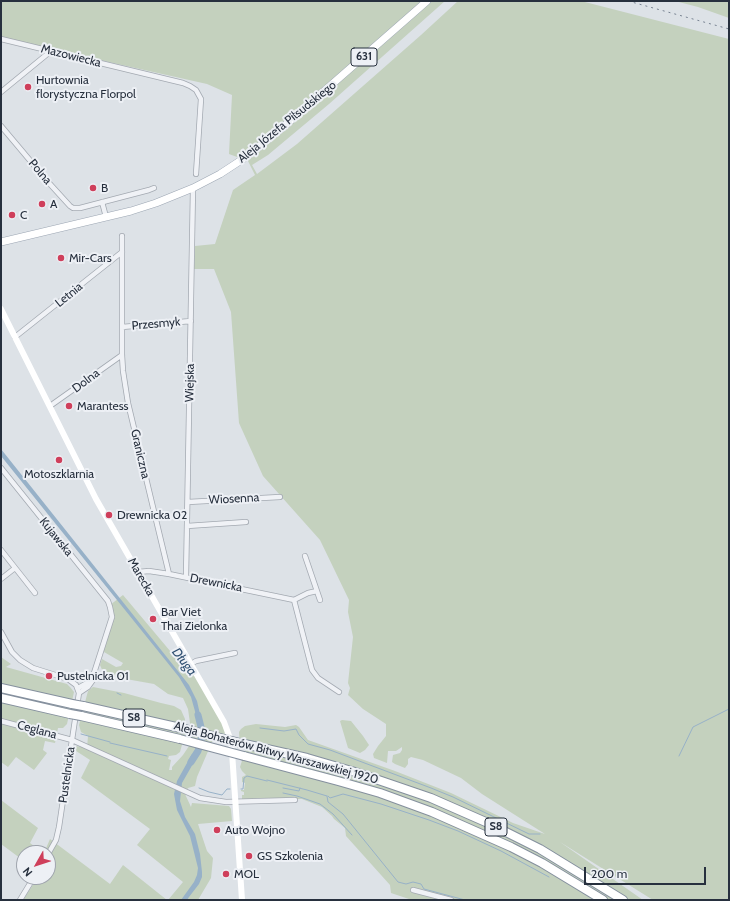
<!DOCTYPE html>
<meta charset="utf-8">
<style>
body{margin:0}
#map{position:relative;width:730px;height:901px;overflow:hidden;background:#dde2e7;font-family:Cabin,sans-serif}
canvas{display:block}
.frame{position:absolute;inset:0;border:2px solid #27303e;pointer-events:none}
.north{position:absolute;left:16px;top:845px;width:40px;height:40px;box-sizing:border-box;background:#edf0f5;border:1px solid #9ea3ac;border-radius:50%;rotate:231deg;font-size:11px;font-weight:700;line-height:16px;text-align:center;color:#27303e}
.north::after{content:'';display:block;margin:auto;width:14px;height:18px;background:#cf3f5b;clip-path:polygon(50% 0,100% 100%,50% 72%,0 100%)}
.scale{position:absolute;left:584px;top:867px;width:122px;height:18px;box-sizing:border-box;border:2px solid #27303e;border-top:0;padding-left:5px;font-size:12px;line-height:14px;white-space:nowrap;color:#27303e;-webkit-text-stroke:3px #edf0f5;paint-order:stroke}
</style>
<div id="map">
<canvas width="730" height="901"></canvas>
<div class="frame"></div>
<div class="north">N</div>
<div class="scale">200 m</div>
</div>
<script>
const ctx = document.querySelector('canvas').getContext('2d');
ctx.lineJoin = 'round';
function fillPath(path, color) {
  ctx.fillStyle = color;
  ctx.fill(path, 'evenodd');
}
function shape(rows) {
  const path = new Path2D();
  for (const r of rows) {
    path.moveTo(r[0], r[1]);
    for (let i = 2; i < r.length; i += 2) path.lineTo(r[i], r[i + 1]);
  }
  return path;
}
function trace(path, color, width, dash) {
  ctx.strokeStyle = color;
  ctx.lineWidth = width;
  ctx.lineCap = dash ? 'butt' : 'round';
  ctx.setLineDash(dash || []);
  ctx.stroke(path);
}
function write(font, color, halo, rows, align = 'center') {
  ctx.font = font + ' Cabin,sans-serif';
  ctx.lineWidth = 4;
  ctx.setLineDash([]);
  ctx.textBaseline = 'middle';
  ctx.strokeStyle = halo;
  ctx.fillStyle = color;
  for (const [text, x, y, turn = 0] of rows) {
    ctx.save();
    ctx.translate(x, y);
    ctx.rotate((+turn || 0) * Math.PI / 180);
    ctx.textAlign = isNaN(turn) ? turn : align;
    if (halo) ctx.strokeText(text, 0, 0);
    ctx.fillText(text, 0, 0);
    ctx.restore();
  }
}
fillPath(shape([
 [1,1,445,1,329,104,268,155,252,165,257,174,297,144,421,35,458,1,581,1,729,39,729,900,653,900,560,842,643,900,412,900,391,893,390,885,346,836,345,828,334,819,332,816,322,807,302,799,242,799,242,795,244,795,244,792,241,791,241,790,244,790,245,783,242,782,242,777,246,775,242,771,240,767,246,748,240,747,239,732,241,729,245,726,256,724,285,727,296,725,299,727,308,740,395,771,451,793,513,823,545,834,482,794,461,778,423,760,411,757,408,759,408,764,405,768,395,764,392,762,393,755,400,753,402,750,402,747,396,751,388,751,387,763,374,758,373,754,378,746,386,736,386,724,363,709,348,695,350,688,348,683,353,637,348,612,349,600,320,540,263,476,239,423,231,312,214,269,194,269,195,246,215,244,233,190,255,175,246,157,237,157,229,154,232,95,207,84,1,38],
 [675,1,729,1,729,18,698,7],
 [123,595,181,664,188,658,229,733,215,735,197,777,195,786,188,788,185,794,191,807,192,803,229,806,231,809,232,821,198,824,207,851,213,858,211,878,198,900,168,900,183,882,137,845,150,829,81,778,90,760,73,749,76,746,87,748,88,736,81,732,79,725,88,691,93,687,124,693,161,703,174,706,181,710,185,719,185,734,180,752,176,755,169,756,168,759,171,760,169,770,172,770,172,767,183,755,189,746,192,737,188,709,183,698,168,694,154,684,109,676,103,672,100,665,102,659,116,667,121,666,123,663,104,652,103,647,112,617,110,605],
 [1,657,11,664,6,667,67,684,70,687,74,692,67,724,63,728,58,728,55,743,45,741,43,750,47,753,34,770,16,757,8,767,1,762],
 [342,720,351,721,363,736,369,745,365,750,360,753,348,748,340,721],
 [1,800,38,828,30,843,43,853,24,853,24,861,1,844],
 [50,839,110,884,123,865,167,900,23,900,38,877,48,877,48,853,44,853]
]), '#c4d1be');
fillPath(shape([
 [1,449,189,685,197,701,202,723,198,722,191,697,179,677,1,456],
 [192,754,198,755,182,783,180,801,185,817,195,834,200,854,202,872,202,877,199,884,189,897,187,900,181,900,194,882,197,875,198,868,190,836,177,810,174,794,177,781]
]), '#97b1c8');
trace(shape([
 [117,693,121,695],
 [260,728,284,731,296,729,299,735,308,744,330,750,431,788,453,797,529,834,540,834],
 [81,734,110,742],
 [110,743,167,756],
 [679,756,693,727,729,709],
 [267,780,307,790,327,796,328,802,343,814,398,882,406,884,413,882,421,884,424,889,465,900],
 [199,788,209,792,222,795,227,789,230,789],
 [283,788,299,791,300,788],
 [241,789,243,789,244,778,247,776,267,781],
 [283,793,297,796,320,804,333,814,352,835],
 [328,796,330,798,343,794,381,804,429,820,458,831,501,851,549,877]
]), '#97b1c8', 1);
trace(shape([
 [191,762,198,751,201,741,202,731,198,715]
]), '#97b1c8', 7);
const street = shape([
 [1,39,183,83,190,86,196,90,201,99,196,174],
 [1,92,51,51],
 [1,126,49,183,70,206,73,208,80,208,149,190,154,188],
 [102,202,106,217],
 [122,236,122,355,123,371,128,403,169,574],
 [122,327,191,321],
 [15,337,122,252],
 [50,406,122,355],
 [1,468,108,601,110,607,112,617,94,673,93,680,88,687,79,693],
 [188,502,280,497],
 [187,526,246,522],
 [1,550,35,593],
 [305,556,320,600],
 [138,572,149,571,169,574,294,600,308,593,317,591],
 [186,577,193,188],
 [1,579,15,568],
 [294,600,312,670,318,678,339,692],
 [1,632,12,652,20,660,33,668,68,679,76,685,79,693,59,827,56,840,48,854],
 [191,664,196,661,235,653],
 [78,688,87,683,94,673],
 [1,721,72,740,200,798,226,802,295,800],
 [413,890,451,900],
 [20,900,34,877]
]);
const primary = shape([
 [1,242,131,211,156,203,193,188,220,174,246,157,282,128,427,1]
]);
const highway = shape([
 [1,688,72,704],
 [1,698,70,714],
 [83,706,185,729],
 [81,716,180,739],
 [240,743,307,758,355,772,431,798,488,823,540,849,623,900],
 [244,756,338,781,380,793,432,812,511,847,542,863,603,900]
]);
trace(street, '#a3a9b1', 6);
trace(primary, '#9ca6b3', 8);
trace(highway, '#85909e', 10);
trace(street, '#f0f2f6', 4.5);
trace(shape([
 [1,309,96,499,224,722,231,741,232,752,242,900]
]), '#fff', 6);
trace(primary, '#fff', 7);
trace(highway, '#fff', 8);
trace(shape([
 [628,1,729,29]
]), '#778291', 1, [2, 4]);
const highwayBridge = shape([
 [72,704,83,706],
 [70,714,81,716],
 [185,729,240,743],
 [180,739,244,756]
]);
trace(highwayBridge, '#85909e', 10, []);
trace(highwayBridge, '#fff', 8);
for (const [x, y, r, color] of [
 [28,87,4,"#cf3f5b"],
 [93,188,4,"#cf3f5b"],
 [42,204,4,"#cf3f5b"],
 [12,215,4,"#cf3f5b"],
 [61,258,4,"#cf3f5b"],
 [69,406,4,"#cf3f5b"],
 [59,460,4,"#cf3f5b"],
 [109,515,4,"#cf3f5b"],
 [153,619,4,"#cf3f5b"],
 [49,676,4,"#cf3f5b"],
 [217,830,4,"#cf3f5b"],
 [249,856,4,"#cf3f5b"],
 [226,874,4,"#cf3f5b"]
]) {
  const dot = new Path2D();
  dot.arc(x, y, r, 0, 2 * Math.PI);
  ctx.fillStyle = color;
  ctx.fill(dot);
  trace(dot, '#edf0f5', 1.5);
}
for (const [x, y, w] of [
 [364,57,26],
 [134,718,22],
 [496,827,22]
]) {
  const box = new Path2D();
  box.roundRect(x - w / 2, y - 9, w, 18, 3);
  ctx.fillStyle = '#edf0f5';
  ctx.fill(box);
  trace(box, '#27303e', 1);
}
write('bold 11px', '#27303e', null, [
 ["631",364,57],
 ["S8",134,718],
 ["S8",496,827]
]);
write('12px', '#27303e', '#edf0f5', [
 ["Mazowiecka",71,56,14],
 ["Aleja Józefa Piłsudskiego",287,122,-39],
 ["Polna",40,172,50],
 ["Letnia",69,295,-39],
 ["Przesmyk",156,324,-5],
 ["Dolna",86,381,-37],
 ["Wiejska",190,383,-89],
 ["Graniczna",140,454,77],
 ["Wiosenna",234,499,-3],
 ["Kujawska",56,537,51],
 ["Marecka",141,577,60],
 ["Drewnicka",216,583,11],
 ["Ceglana",37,730,15],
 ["Aleja Bohaterów Bitwy Warszawskiej 1920",276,753,15],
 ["Pustelnicka",67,775,-82]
]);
write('12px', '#27303e', '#edf0f5', [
 ["Hurtownia",36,80],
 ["florystyczna Florpol",36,94],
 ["B",101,188],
 ["A",50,204],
 ["C",20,215],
 ["Mir-Cars",69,258],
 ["Marantess",77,406],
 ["Motoszklarnia",59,474,"center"],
 ["Drewnicka 02",117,515],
 ["Bar Viet",161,612],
 ["Thai Zielonka",161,626],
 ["Pustelnicka 01",57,676],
 ["Auto Wojno",225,830],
 ["GS Szkolenia",257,856],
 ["MOL",234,874]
], 'left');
write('italic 13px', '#305072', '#edf0f5', [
 ["Długa",184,662,52]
]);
</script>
